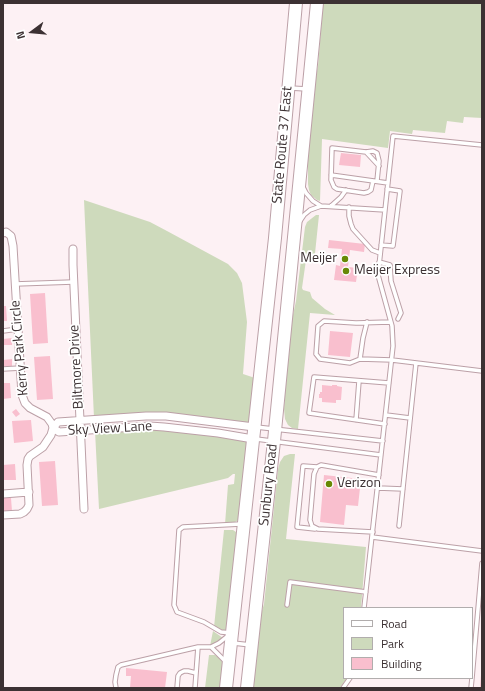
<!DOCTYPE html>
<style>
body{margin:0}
#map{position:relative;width:485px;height:691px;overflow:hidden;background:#fdf1f4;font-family:"Titillium Web",sans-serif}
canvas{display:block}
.frame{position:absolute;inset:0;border:4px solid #3c3133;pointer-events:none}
.legend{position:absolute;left:343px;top:607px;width:130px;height:72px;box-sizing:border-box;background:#fff;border:1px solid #b1adad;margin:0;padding:5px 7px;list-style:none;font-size:12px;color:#3c3133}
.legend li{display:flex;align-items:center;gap:8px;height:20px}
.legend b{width:20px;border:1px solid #b1adad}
.north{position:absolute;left:12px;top:12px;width:40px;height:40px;-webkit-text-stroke:3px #fff;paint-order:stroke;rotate:254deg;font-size:11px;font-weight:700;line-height:16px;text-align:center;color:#3c3133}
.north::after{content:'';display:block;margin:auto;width:14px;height:18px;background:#3c3133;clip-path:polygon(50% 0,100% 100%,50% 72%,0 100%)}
</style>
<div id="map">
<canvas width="485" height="691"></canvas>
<div class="frame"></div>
<ul class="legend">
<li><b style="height:5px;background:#fff"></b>Road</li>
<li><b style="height:11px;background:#cedabc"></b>Park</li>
<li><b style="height:11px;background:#f9bfce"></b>Building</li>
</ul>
<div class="north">N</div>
</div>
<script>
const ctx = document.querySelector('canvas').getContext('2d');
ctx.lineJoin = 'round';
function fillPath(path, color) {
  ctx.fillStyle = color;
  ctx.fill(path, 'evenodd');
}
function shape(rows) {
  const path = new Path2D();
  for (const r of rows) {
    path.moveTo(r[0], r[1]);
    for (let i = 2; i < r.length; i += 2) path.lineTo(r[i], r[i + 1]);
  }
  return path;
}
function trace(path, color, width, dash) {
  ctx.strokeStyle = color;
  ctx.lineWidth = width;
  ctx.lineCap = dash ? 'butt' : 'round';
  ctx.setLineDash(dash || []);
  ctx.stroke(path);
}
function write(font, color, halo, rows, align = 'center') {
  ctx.font = font + ' "Titillium Web",sans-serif';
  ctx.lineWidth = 3.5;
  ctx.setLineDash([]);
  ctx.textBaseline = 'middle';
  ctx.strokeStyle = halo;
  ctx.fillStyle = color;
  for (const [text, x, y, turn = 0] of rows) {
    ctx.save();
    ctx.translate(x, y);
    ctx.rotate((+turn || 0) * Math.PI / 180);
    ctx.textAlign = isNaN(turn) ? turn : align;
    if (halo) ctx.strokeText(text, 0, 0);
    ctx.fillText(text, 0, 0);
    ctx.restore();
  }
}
fillPath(shape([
 [323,3,482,3,482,118,464,117,463,123,447,121,445,133,413,130,412,134,390,131,388,148,322,139,320,201,317,200,311,195,309,190,308,184,308,157,315,81,318,66],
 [84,200,150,222,167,231,228,264,237,273,242,283,247,322,243,374,255,378,250,424,170,414,94,418],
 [316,215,319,215,314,263,308,259,306,260,302,288,303,290,310,292,312,298,325,309,335,315,310,313,298,429,292,428,288,425,285,419,284,409,287,355,291,324,296,301,305,227,307,222],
 [147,429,163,429,248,440,240,517,237,521,232,523,225,524,228,485,234,484,235,474,233,474,228,478,220,480,99,509,95,431],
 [290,454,295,454,286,539,366,547,361,608,344,608,344,678,347,678,340,688,252,688,259,621,264,604,278,469,280,462,284,456],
 [224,530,233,530,236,532,238,536,226,631,222,631,214,627],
 [213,631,223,638,222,640,210,646],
 [209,655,215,655,219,658,224,664,221,688,205,688]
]), '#cedabc');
fillPath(shape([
 [341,153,361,155,360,167,339,165],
 [329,240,365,244,364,252,350,250,348,267,358,268,356,282,334,280,336,265,340,266,342,249,328,248],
 [45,293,48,343,33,344,30,294],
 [3,306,6,306,7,321,3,321],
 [330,331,353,333,350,357,328,355],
 [12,338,12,345,3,345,3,339],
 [50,356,53,399,37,400,34,357],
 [12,359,12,366,3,366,3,360],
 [3,383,10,383,11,398,3,399],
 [322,385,332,386,332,385,337,385,337,386,342,387,341,400,336,400,336,403,322,402,322,398,319,398,319,394,320,394,320,392,322,392],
 [16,409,20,414,16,417,12,412],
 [31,420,33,441,14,443,12,421],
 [55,461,58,505,42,506,39,462],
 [15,464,16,480,3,480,3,465],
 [324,475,361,479,358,506,346,505,344,525,320,522],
 [3,498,11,498,12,511,3,511],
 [126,668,167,672,165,688,130,688,131,676,126,676],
 [481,675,482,675,482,688,480,688]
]), '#f9bfce');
const lane = shape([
 [290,88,307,89],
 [366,152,379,166],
 [331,175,388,183],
 [373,181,371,190,368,192,364,193,337,189,334,187,331,180,332,148,366,152,373,151,377,153,379,161,377,181],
 [303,187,306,193,313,201,321,206],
 [331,206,341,197,346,190],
 [349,207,349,216,351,224,353,229,372,250,380,253],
 [300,221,304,215,310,210,321,206,385,210],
 [381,245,393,246,400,191,387,189],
 [379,262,390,265,391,281,401,313,398,319],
 [15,284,73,282],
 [390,322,356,323,324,321,318,326,316,354,320,359,350,363,360,359,392,360,482,371],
 [3,331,18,329],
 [360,359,363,338,367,322],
 [3,369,21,368],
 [386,415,410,418],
 [356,420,359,381],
 [385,424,309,413,314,377,389,383],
 [256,427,383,441],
 [256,439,381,455],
 [378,488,403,489],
 [399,526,416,363],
 [315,529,297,527,303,466,317,467],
 [373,532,318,529,312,526,310,520,314,474,317,467,321,465,379,475],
 [372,537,482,551],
 [287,605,290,582,366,592],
 [364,608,393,346,392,326,378,275,393,136,482,145],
 [231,633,221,632,204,622,177,612,174,605,179,530,183,527,241,524],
 [233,643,251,645],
 [211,647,226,662],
 [472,678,482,563],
 [116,688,115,682,116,675,118,667,121,665,198,647,211,647,219,643,229,635],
 [177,688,178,676,180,673,184,671,188,671,196,673],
 [195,688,198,647],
 [343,688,350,678],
 [471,688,472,678]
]);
const street = shape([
 [3,233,6,232,11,236,13,246,22,395,25,403,30,408,47,417,52,424,53,428,51,435,43,447,30,456,28,459,27,465,29,505,27,509,24,512,20,514,3,515],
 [73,249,73,265,84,509],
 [53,428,58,422,146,416,166,416,254,427],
 [53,428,59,432,150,426,164,427,218,433,253,439],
 [3,494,29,492]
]);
const highway = shape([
 [226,688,275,238,296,3],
 [247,688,274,441,317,3]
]);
trace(lane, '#bca0a7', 5.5);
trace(street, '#bca0a7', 9);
trace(highway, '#bca0a7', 14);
trace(lane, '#fff', 3.5);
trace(street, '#fff', 7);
trace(highway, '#fff', 12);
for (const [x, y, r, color] of [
 [345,259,4,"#688804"],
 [346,271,4,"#688804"],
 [329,484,4,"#688804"]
]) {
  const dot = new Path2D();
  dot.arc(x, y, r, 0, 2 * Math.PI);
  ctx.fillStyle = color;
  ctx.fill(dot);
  trace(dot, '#fff', 1.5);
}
write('14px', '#3c3133', '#fff', [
 ["State Route 37 East",283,145,-85],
 ["Kerry Park Circle",20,348,-95],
 ["Biltmore Drive",77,367,-93],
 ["Sky View Lane",110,429,-3],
 ["Sunbury Road",269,485,-84]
]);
write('14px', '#3c3133', '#fff', [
 ["Meijer",337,259,"right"],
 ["Meijer Express",354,271],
 ["Verizon",337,484]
], 'left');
</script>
